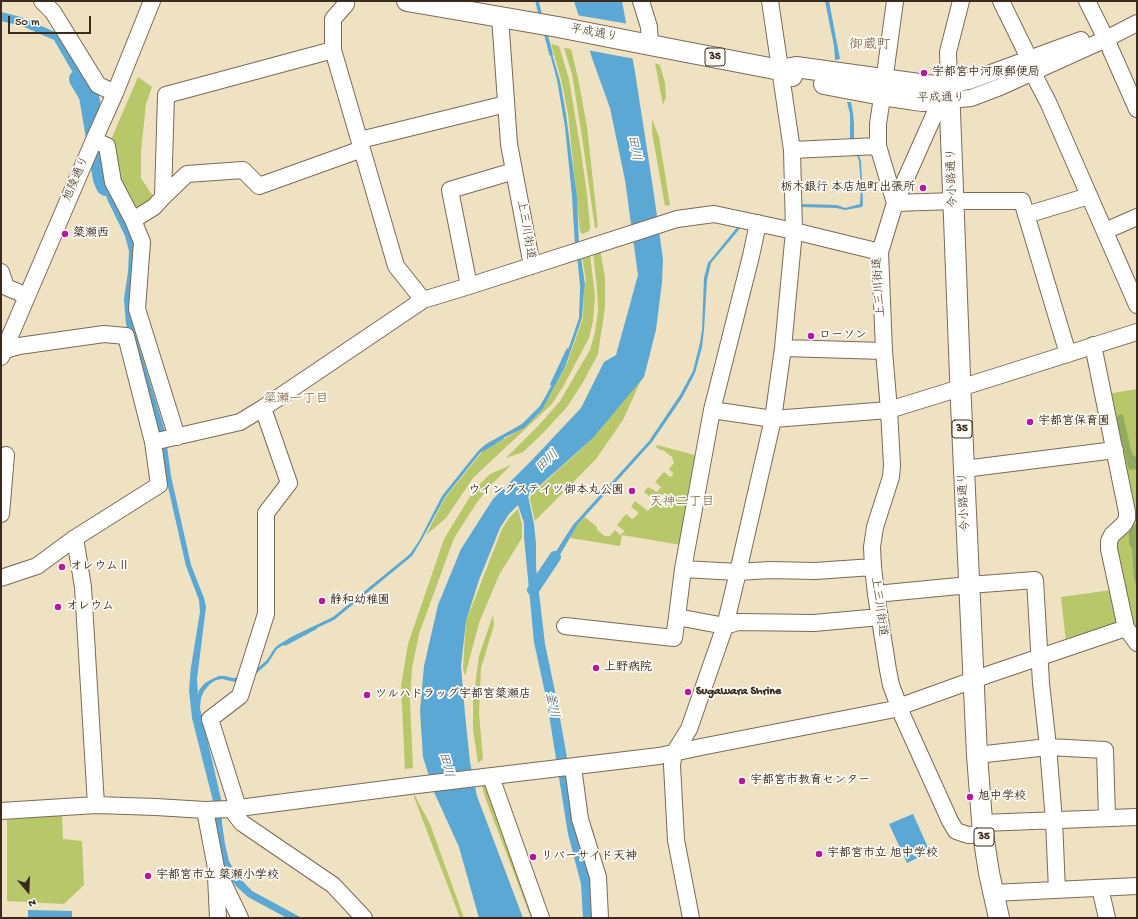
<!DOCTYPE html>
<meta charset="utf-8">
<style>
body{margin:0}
#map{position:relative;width:1138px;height:919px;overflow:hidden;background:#eee2c3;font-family:"Gochi Hand",sans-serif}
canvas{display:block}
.frame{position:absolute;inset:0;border:2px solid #3b2a1e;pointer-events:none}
.north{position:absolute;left:8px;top:871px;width:40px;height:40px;-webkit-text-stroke:3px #fdfcf7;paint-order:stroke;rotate:161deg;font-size:11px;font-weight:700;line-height:16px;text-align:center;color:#3b2a1e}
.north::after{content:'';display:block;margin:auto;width:14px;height:18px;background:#3b2a1e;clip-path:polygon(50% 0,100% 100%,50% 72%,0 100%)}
.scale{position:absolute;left:8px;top:16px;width:83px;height:18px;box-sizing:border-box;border:2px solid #3b2a1e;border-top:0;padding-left:5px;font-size:12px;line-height:14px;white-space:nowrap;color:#3b2a1e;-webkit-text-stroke:3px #fdfcf7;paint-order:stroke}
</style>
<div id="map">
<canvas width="1138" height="919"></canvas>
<div class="frame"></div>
<div class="north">N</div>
<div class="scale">50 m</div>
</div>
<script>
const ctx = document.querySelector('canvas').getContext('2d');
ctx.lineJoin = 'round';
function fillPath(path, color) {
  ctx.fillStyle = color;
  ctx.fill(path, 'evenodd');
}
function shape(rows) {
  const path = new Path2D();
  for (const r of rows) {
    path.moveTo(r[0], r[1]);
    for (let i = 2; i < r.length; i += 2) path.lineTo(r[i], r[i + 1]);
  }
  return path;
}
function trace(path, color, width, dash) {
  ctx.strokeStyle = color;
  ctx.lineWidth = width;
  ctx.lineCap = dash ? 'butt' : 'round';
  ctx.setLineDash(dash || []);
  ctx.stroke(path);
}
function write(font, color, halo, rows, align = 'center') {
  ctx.font = font + ' "Gochi Hand","Klee One",sans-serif';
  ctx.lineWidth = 3.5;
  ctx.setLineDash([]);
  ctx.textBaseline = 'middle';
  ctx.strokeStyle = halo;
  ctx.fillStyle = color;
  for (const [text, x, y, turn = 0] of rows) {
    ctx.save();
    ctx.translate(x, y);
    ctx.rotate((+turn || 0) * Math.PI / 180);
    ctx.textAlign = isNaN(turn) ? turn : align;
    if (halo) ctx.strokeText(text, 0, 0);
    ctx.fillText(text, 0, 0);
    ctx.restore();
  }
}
fillPath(shape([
 [551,44,559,46,569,79,581,152,587,194,590,228,589,231,582,234,580,231,568,114,561,79],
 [564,48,571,49,578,78,587,127,598,227,595,228,581,130,572,74],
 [655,63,660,65,665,83,666,97,663,105],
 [138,77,152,87,146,104,141,151,141,178,154,198,133,211,117,180,110,142],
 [652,119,659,137,670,205,665,206,652,132],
 [600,249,605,278,605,307,598,354,582,384,567,407,543,433,523,452,506,458,540,424,560,401,590,350,595,332,598,311,597,288,593,252],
 [590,254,595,297,593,321,589,338,564,385,552,404,473,478,446,518,426,535,445,498,482,452,523,428,542,410,566,366,583,318,584,292,586,281,582,256],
 [641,380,623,420,596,459,535,521,530,500,531,495,593,438],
 [1137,389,1137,632,1135,628,1129,609,1114,545,1122,535,1107,394],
 [657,445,698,456,681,545,622,535,620,546,570,538,578,524,585,517,597,527,597,530,605,536,610,536,615,530,620,535,624,532,624,531,617,525,626,514,632,519,634,518,638,514,638,512,631,507,635,501,648,511,655,501,644,492,648,487,657,492,661,487,655,482,664,472,670,477,672,476,673,474,673,473,669,469,674,463,672,457,663,450,660,450,656,447],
 [511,465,487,489,476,504,454,538,419,634,412,668,410,700,413,768,405,769,401,685,408,644,444,539,474,490,490,474],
 [518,509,522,524,522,538,499,575,479,623,465,676,463,668,466,621,502,529,509,518],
 [1111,590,1117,625,1066,642,1061,597],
 [493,615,494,625,481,668,479,714,483,759,478,763,473,729,473,701,479,656],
 [482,786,485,786,537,918,531,918,486,800],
 [414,794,430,824,464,918,460,918,414,797],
 [62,814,63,839,82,841,84,885,64,904,7,901,7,818]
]), '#b8c769');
fillPath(shape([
 [1120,414,1123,415,1132,454,1137,458,1137,469,1129,470,1116,418],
 [1137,523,1137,588,1134,579,1132,549,1129,544,1129,533,1131,528]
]), '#92ac5d');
fillPath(shape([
 [574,1,622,1,635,72,653,188,663,259,662,282,656,330,644,377,593,438,528,496,534,524,536,543,536,567,545,644,556,696,571,780,593,877,595,918,583,918,581,884,568,834,547,702,534,642,524,537,524,523,518,505,509,514,500,528,479,580,466,621,461,666,465,714,470,762,477,796,523,918,479,918,459,847,434,792,423,757,420,711,424,666,438,605,461,549,493,499,532,460,581,408,604,362,616,355,638,275,625,180,610,108,592,58],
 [825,1,829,1,840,59,835,60,834,46],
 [1,12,21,17,55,32,63,38,80,67,93,96,86,111,83,90,54,40,22,26,1,21],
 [549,50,551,50,560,81,566,114,577,198,579,245,585,284,584,291,582,318,565,367,542,410,524,428,487,446,480,453,445,497,421,541,412,556,334,620,293,639,277,649,268,663,250,679,235,682,222,679,216,680,210,684,204,691,201,698,200,708,221,799,222,823,225,844,229,861,236,874,252,891,302,918,287,918,248,897,236,886,227,874,222,861,216,826,213,801,192,718,189,690,191,667,200,612,199,600,186,566,166,478,159,432,126,324,124,299,128,272,129,251,125,236,108,201,100,180,97,166,102,155,114,199,128,228,134,244,135,260,130,306,133,326,165,431,171,476,191,565,204,598,206,607,197,679,198,695,199,690,205,683,214,678,219,676,225,676,233,678,251,674,267,660,274,649,278,645,293,636,333,617,410,554,419,541,442,496,478,451,486,444,522,424,540,406,563,365,579,318,580,289,583,281,575,246,572,196,565,127,557,80],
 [847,102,851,102,853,113,854,124,854,140,850,140,850,114],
 [855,150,857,150,861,161,863,204,862,207,845,210,836,208,801,207,801,204,837,205,845,208,860,204,861,187,859,161],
 [739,225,742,226,711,263,707,280,704,330,702,347,695,373,682,398,652,442,578,524,561,553,547,572,544,570,573,525,649,441,680,395,693,371,700,343,702,330,704,278,708,263],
 [913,814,930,852,907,863,889,824],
 [28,910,72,911,72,918,28,918]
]), '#5aa8d3');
fillPath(shape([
 [576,15,629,24,635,59,587,50]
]), '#eee2c3');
trace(shape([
 [537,1,541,18],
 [545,31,551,54],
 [579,258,582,288],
 [552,384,568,350],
 [482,450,502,438],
 [285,644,315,628]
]), '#5aa8d3', 3.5);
trace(shape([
 [533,590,555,557]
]), '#5aa8d3', 12);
trace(shape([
 [79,79,89,96,103,179,106,186]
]), '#5aa8d3', 20);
const minor = shape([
 [42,1,53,12,98,85,115,93],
 [641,1,649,27,650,45],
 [961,1,948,52,949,85,969,81,1081,40],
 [1001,1,1025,50,1037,81,1048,102,1137,305],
 [1087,1,1106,39,1137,109],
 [346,4,333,19,333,50,396,266,423,300],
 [500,17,509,144,532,266],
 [94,140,107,146,113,182,133,220],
 [360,140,506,104],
 [878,146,878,124,881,104,895,1],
 [792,150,878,146,895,203,954,201,1022,201,1068,354],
 [163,197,187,174,243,170,259,186,362,149],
 [1026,215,1089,196],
 [1105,231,1137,217],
 [1,272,6,287,27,296],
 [469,286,450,190,514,171],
 [1093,345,1127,512,1127,518,1124,524,1112,535,1109,541,1109,549,1126,628,1137,643],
 [783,348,884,351],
 [1,351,19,346,104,334,126,336,153,442],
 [1,357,94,140,115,93,152,1],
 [712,410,773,419,889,410,960,388,1137,332],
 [177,437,137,309,142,242,133,220,154,207,163,197,166,95,333,50],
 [964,469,1115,450],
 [1,514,6,455],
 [75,538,83,587,96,805],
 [873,567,815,571,770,570,738,572,683,569,677,617,725,626,738,622,814,623,880,617],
 [683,569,712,410,751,256,758,223],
 [1,578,37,566,75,538,159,485,153,442,240,422,263,408,423,300,469,286,677,219,714,214,794,231,880,252],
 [876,594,969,585,1035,580,1041,683,1048,747,1054,821,1057,890],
 [565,626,674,638,677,617],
 [977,755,1048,747,1105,750,1107,818],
 [573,767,580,819,598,877,600,918],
 [491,777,541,918],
 [238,808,210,719,240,696,266,614,266,513,289,483,263,408],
 [231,809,242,823,333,885,364,918],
 [205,810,216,868,240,918],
 [1,811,96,805,156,807,205,810,231,809,409,786,659,756,701,747,890,710,990,674,1126,628],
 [982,823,1137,817],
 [983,834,968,835,956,831,950,821,903,717,891,685,888,670,876,594,873,567,872,547,875,527,891,477,892,465,889,410,884,351,880,252,895,203,935,113,950,100,971,98,1000,87,1106,39,1137,23],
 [216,876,218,918],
 [1100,888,1107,918],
 [993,893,1137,886],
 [691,918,676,840,672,765,674,753,689,729,725,626,738,572,773,419,783,348,794,231,792,150,770,1]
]);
const major = shape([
 [407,1,558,27,650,45,780,70,792,76],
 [780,70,796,67,926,85,938,86,949,85,961,403,977,755,983,834,989,873,999,918],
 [824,84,882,95,909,99,922,101,950,100]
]);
trace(minor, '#7a6a58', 18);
trace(major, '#7a6a58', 22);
trace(minor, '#fff', 16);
trace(major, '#fff', 20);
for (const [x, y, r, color] of [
 [924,73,4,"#b5179e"],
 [923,188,4,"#b5179e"],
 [65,234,4,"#b5179e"],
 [811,336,4,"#b5179e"],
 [1030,422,4,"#b5179e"],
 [632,491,4,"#b5179e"],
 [62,567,4,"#b5179e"],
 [322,601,4,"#b5179e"],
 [58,607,4,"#b5179e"],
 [596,668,4,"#b5179e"],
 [688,692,4,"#b5179e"],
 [367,695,4,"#b5179e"],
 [742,781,4,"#b5179e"],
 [970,797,4,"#b5179e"],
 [819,854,4,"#b5179e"],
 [533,857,4,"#b5179e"],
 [148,876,4,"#b5179e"]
]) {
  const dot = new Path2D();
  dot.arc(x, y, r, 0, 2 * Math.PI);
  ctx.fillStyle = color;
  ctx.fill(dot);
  trace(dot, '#fdfcf7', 1.5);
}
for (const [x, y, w] of [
 [715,57,20],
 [962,429,20],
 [984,837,20]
]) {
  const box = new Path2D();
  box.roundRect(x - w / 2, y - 9, w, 18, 3);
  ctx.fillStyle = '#fdfcf7';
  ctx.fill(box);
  trace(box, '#3b2a1e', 1);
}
write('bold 11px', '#3b2a1e', null, [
 ["35",715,57],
 ["35",962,429],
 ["35",984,837]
]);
write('12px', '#3b2a1e', '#fdfcf7', [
 ["平成通り",594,34,11],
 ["平成通り",941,99,-1],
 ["今小路通り",953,178,-92],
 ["旭陵通り",77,179,-67],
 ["上三川街道",525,230,80],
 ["上三川街道",880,287,-94],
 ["今小路通り",965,502,-93],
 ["上三川街道",878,607,82]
]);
write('bold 12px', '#3b2a1e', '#fdfcf7', [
 ["宇都宮中河原郵便局",932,73],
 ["栃木銀行 本店旭町出張所",915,188,"right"],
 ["簗瀬西",73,234],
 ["ローソン",819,336],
 ["宇都宮保育園",1038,422],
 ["ウイングステイツ御本丸公園",624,491,"right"],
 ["オレウムⅡ",70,567],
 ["静和幼稚園",330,601],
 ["オレウム",66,607],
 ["上野病院",604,668],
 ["Sugawara Shrine",696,692],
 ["ツルハドラッグ宇都宮簗瀬店",375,695],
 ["宇都宮市教育センター",750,781],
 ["旭中学校",978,797],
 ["宇都宮市立 旭中学校",827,854],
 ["リバーサイド天神",541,857],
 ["宇都宮市立 簗瀬小学校",156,876]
], 'left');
write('italic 13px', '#475c66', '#fdfcf7', [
 ["田川",633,148,79],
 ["田川",548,462,-44],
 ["釜川",551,705,79],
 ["田川",445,765,75]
]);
write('13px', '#75583d', '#fdfcf7', [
 ["簗瀬一丁目",296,400],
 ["天神二丁目",682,503]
]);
write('14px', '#75583d', '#fdfcf7', [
 ["御蔵町",870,46]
]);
</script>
